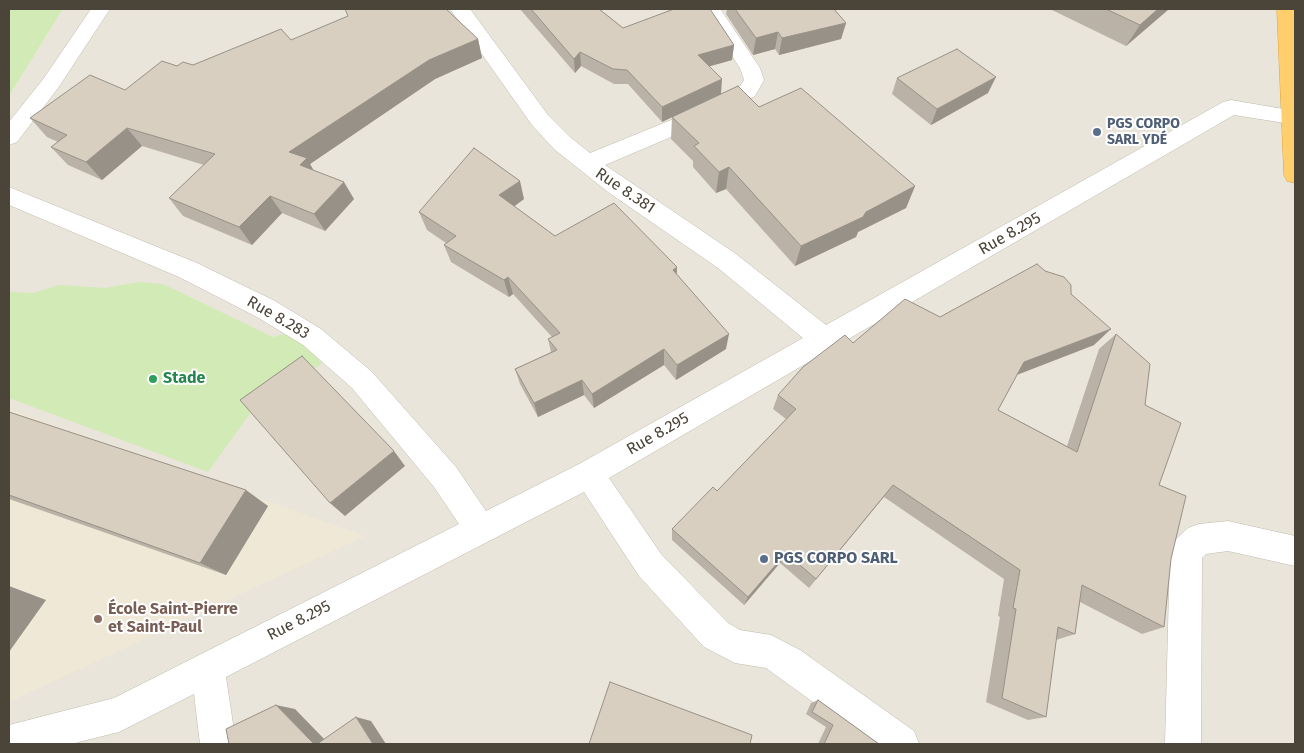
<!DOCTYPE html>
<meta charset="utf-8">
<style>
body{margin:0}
#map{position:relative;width:1304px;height:753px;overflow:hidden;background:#f6f3ec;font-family:"Fira Sans",sans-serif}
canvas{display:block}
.frame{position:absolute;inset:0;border:10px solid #4b4439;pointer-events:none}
</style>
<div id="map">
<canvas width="1304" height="753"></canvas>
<div class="frame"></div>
</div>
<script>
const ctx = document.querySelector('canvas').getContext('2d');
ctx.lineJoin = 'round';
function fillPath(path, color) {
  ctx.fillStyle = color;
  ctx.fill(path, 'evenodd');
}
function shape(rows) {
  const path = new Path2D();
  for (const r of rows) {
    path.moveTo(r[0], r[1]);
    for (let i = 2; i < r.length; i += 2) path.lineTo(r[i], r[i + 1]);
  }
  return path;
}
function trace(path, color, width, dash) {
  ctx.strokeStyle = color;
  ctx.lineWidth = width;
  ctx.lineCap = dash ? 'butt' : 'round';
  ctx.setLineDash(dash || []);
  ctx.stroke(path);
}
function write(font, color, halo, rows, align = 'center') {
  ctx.font = font + ' "Fira Sans",sans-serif';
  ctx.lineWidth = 4;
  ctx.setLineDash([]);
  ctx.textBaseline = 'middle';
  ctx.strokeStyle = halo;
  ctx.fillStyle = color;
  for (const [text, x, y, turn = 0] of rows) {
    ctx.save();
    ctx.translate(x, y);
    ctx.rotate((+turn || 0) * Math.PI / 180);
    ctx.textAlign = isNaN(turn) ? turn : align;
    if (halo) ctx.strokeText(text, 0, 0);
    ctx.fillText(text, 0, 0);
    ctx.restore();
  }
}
fillPath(shape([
 [63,9,1295,9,1295,744,9,744,9,96]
]), '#eae5da');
fillPath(shape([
 [9,409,365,536,9,702]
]), '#efe8d6');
fillPath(shape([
 [9,9,63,9,9,96],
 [139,282,163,284,273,337,291,332,322,363,249,415,208,472,9,398,9,292,33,293,59,285,105,288]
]), '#d2eab5');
const minor = shape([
 [91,9,110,9,58,88,17,142,9,145,9,122,44,78,91,9],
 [450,9,470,9,548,115,570,137,590,153,681,116,740,86,744,80,740,68,704,14,707,10,721,10,760,68,764,80,755,96,697,126,605,165,736,254,826,325,1223,102,1231,100,1295,111,1295,123,1291,124,1234,115,609,478,661,554,728,623,740,630,771,635,800,650,914,731,919,744,871,744,766,668,735,663,704,647,639,576,584,492,226,677,236,744,200,744,194,694,119,732,71,744,9,744,9,725,114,698,459,524,434,487,352,388,303,345,257,317,179,277,9,205,9,187,197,263,275,301,321,329,372,372,456,467,486,511,579,464,803,338,718,268,608,192,554,149,532,125,450,9],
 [1228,521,1295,536,1295,566,1228,551,1206,554,1202,558,1201,744,1165,744,1170,551,1175,540,1188,528,1199,524,1228,521]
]);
const highway = shape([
 [1277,9,1295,9,1295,183,1287,181,1284,175,1277,9]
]);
trace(minor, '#c2bbae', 1);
trace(highway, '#e0a43c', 1);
fillPath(minor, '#fff');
fillPath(highway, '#ffcf6e');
fillPath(shape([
 [520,9,599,9,623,28,734,45,732,60,709,66,721,94,759,107,915,186,906,208,858,232,856,237,795,266,726,189,716,193,693,167,693,161,671,139,672,117,662,122,628,84,614,84,581,66,575,73],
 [727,9,834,9,846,23,841,39,779,55,775,49,753,55,726,14],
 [1050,9,1169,9,1126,46],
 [478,39,482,58,435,79,310,164,313,170,354,199,325,231,282,213,252,245,183,216,169,198,204,165,142,146,102,180,68,165,51,147,58,142,47,137,30,118,125,90,177,66,193,65,291,40],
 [897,78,988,93,931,125,892,94],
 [524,199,514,206,555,236,677,267,677,275,726,349,676,380,664,365,594,408,584,395,538,417,520,384,515,369,551,352,548,339,552,337,513,294,509,297,451,262,444,245,446,243,427,230,419,212],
 [1071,294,1094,345,1017,375,998,410,1067,446,1099,349,1116,334,1145,405,1171,559,1164,627,1142,634,1080,602,1075,634,1056,640,1046,717,1028,720,986,702,1000,617,998,616,1004,579,884,497,809,588,780,563,744,605,672,540,672,529,717,491,786,419,773,409,778,395,853,343,940,317],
 [9,412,268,506,226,575,9,499],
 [818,700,879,744,894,744,818,744,826,727,806,714,811,703]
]), '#bab2a6');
fillPath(shape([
 [1158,9,1169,9,1126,46,1140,25],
 [846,23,841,39,779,55,782,38],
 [778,32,775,49,753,55,756,38],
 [478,39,482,58,435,79,310,164,317,176,311,183,289,152,429,60],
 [734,45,732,60,697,70,698,55],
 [580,52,581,66,575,73,574,59],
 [996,77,988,93,931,125,937,109],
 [722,79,721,94,662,122,662,107],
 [127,128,142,146,102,180,86,162],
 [729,167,726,189,716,193,719,172],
 [520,181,524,199,504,214,499,195],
 [344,182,354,199,325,231,314,214],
 [915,186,906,208,858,232,856,237,795,266,801,246],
 [270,196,282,213,252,245,239,227],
 [677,267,676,284,673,270],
 [508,277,513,294,509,297,504,280],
 [1111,329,1094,345,1011,377,1024,362],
 [729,334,726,349,676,380,677,365],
 [664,349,664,365,594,408,592,394],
 [582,380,584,395,538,417,534,403],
 [394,451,405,466,345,516,330,503],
 [246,490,268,506,226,575,200,563],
 [786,553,780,563,744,605,748,597],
 [9,586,46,600,9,652],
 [276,705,295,709,329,744,314,744],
 [356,717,371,721,386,744,373,744]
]), '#979187');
const building = shape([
 [345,9,446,9,478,39,429,60,289,152,307,158,300,165,344,182,314,214,270,196,239,227,169,198,215,154,127,128,86,162,51,147,67,135,30,118,90,75,125,90,162,61,177,66,183,62,193,65,281,29,291,40,348,16,345,9],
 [531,9,599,9,623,28,674,9,710,9,734,45,698,55,722,79,662,107,627,70,613,69,580,52,574,59,531,9],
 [735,9,834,9,846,23,782,38,778,32,756,38,735,9],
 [1106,9,1158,9,1140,25,1106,9],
 [957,49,996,77,937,109,897,78,957,49],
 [738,86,759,107,801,88,915,186,866,212,863,217,801,246,729,167,719,172,694,146,699,143,672,117,738,86],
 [474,148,520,181,499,195,555,236,614,203,677,267,673,270,729,334,677,365,664,349,592,394,582,380,534,403,515,369,557,350,548,339,560,333,508,277,504,280,444,245,456,236,419,212,474,148],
 [1037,264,1045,271,1064,277,1071,285,1071,294,1111,329,1024,362,998,410,1077,452,1116,334,1150,364,1145,405,1181,423,1159,485,1186,496,1171,559,1164,627,1082,585,1075,634,1058,627,1046,717,1002,698,1016,609,1013,608,1020,570,893,485,816,579,786,553,748,597,672,529,713,487,717,491,796,409,778,395,803,367,845,335,853,343,905,299,940,317,1037,264],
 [302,356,394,451,330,503,240,400,302,356],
 [9,412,246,490,200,563,9,495,9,412],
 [610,682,752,735,750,744,589,744,610,682],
 [818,700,879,744,894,744,824,744,833,725,812,712,818,700],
 [276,705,314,744,229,744,226,729,276,705],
 [356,717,373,744,317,744,356,717]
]);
fillPath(building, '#d8cfc1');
trace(building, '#979187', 1);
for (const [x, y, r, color] of [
 [1097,132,5,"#5c6f8a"],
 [153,379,5,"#2e9e5b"],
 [764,559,5,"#5c6f8a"],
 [98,619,5,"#8d6e63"]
]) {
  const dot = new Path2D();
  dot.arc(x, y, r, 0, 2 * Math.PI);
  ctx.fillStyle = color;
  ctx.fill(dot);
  trace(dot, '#fff', 2);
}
write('bold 14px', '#4e5e75', '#fff', [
 ["PGS CORPO",1107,124],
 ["SARL YDÉ",1107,140]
], 'left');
write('16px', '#4b4439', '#fff', [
 ["Rue 8.381",625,191,34],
 ["Rue 8.295",1010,234,-30],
 ["Rue 8.283",278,318,30],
 ["Rue 8.295",658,434,-30],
 ["Rue 8.295",299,621,-27]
]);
write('bold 16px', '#27864d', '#fff', [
 ["Stade",163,379]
], 'left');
write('bold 16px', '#4e5e75', '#fff', [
 ["PGS CORPO SARL",774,559]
], 'left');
write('bold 16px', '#785e54', '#fff', [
 ["École Saint-Pierre",108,610],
 ["et Saint-Paul",108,628]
], 'left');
</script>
